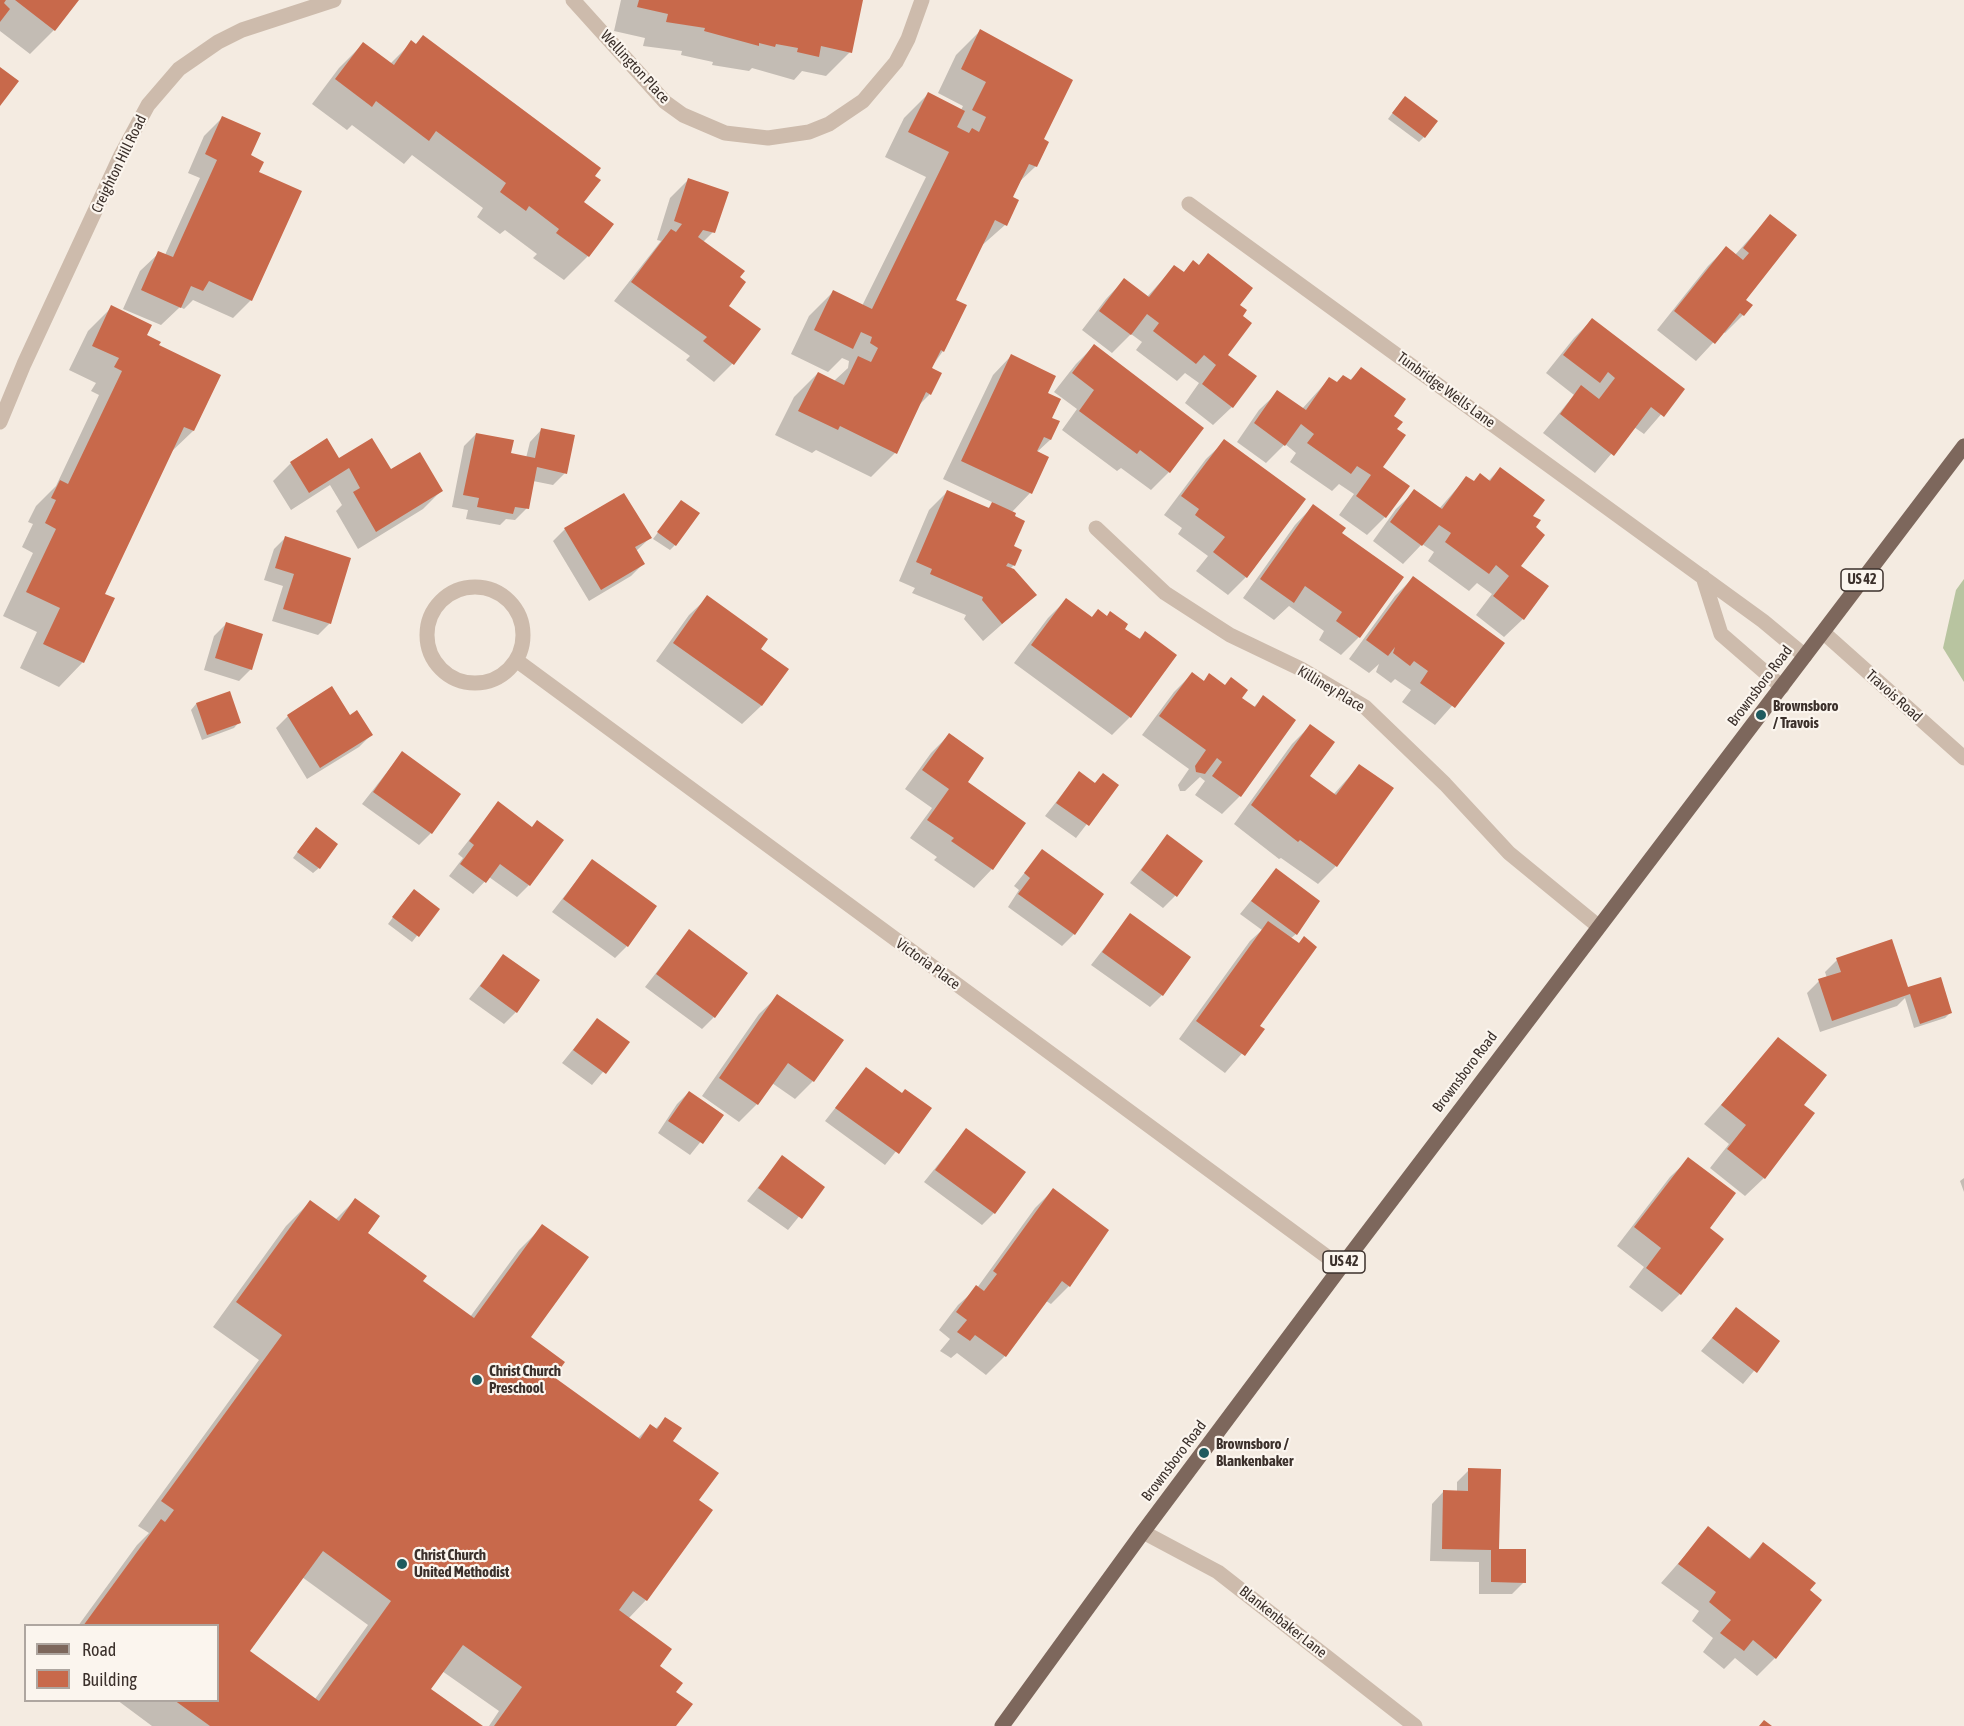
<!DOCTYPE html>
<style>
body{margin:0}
#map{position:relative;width:1964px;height:1726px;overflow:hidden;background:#f4ebe1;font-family:"Asap Condensed",sans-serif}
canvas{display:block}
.legend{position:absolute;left:24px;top:1624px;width:195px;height:78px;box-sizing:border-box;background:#fbf5ee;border:2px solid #aea6a0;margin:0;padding:8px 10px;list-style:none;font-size:18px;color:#3b302b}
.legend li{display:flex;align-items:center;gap:12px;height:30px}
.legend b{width:30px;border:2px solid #aea6a0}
</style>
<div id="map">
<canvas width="1964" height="1726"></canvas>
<ul class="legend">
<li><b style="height:8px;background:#7d675c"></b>Road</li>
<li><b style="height:16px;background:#c8694b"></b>Building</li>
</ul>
</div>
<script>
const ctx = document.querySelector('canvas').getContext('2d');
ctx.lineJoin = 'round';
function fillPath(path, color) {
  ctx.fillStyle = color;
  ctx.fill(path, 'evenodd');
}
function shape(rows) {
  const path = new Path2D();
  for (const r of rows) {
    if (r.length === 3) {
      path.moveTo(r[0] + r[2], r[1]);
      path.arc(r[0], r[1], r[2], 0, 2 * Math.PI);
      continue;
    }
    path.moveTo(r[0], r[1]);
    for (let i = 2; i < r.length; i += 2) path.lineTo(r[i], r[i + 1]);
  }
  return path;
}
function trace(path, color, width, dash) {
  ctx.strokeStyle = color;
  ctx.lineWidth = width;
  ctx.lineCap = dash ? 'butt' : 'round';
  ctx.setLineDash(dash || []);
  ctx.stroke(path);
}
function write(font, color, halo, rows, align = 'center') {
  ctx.font = font + ' "Asap Condensed",sans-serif';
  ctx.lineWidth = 4.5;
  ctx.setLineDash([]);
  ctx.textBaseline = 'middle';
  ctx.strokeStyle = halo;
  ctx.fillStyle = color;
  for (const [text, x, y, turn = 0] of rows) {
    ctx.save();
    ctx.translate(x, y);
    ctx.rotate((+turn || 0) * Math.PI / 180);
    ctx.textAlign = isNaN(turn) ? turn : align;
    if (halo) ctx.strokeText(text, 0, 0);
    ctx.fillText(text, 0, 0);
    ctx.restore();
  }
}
fillPath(shape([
 [1964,579,1964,682,1943,648,1956,590]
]), '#b8c4a0');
fillPath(shape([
 [0,0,77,0,54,30,30,54,0,31],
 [621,0,862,0,850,52,826,76,802,71,794,80,752,68,749,71,712,65,713,62,681,55,682,51,643,46,645,38,614,31],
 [980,31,1042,139,1036,166,1017,184,1011,197,1005,225,979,248,954,300,943,351,930,369,930,394,918,406,895,453,871,477,816,450,812,453,775,435,794,397,818,373,834,381,848,368,849,361,842,358,828,372,791,354,809,316,833,292,862,306,926,177,885,157,904,118,928,94,961,110,963,106,938,93,956,55],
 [423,37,593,176,582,202,612,225,588,256,564,280,533,258,537,254,505,230,500,234,477,217,483,208,412,155,404,164,352,125,347,130,312,104,339,68,363,44,390,64,412,42,415,45],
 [1400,103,1424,137,1419,142,1388,119],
 [223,117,257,173,251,300,233,318,193,300,184,309,180,307,161,325,123,309,140,271,159,253,165,255,200,178,188,173,204,136],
 [688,180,713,232,703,242,737,277,727,306,758,329,732,364,714,382,686,360,690,356,614,301,661,241,657,240,670,198],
 [1770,216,1744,300,1743,315,1725,333,1723,332,1696,361,1657,330,1708,266,1726,248,1735,255],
 [1209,255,1238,306,1226,355,1232,407,1213,425,1185,403,1199,383,1185,373,1177,381,1136,350,1142,342,1131,334,1112,353,1082,330,1106,299,1124,280,1147,297,1174,267,1183,273,1193,262,1198,266],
 [112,307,157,345,219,375,193,431,170,453,103,594,113,599,83,662,59,687,20,668,37,632,3,616,33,553,22,547,33,524,28,522,36,506,56,486,99,395,91,391,96,383,69,370,88,331],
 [1592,320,1683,389,1644,434,1634,427,1595,473,1543,433,1574,395,1546,373,1574,338],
 [1094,346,1169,472,1151,490,1121,468,1117,471,1062,430,1077,409,1054,392,1076,364],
 [1011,356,1046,393,1050,419,1058,422,1050,440,1037,452,1047,458,1030,493,1012,512,1014,565,1010,569,1035,595,983,641,964,619,966,615,912,593,915,588,899,581,929,510,947,492,987,509,994,503,943,479,993,375],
 [1362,369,1392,416,1395,429,1381,467,1385,517,1367,535,1339,515,1354,494,1339,484,1332,491,1290,462,1296,453,1285,444,1266,463,1237,442,1259,410,1278,392,1302,409,1329,379,1336,384,1349,381],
 [542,429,565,473,553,485,533,481,527,508,515,520,506,519,500,525,466,519,468,510,452,507,464,446,476,434,509,454,526,458,530,442],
 [1225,441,1246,577,1228,595,1196,571,1208,556,1178,534,1182,528,1164,515,1206,459],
 [338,460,390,472,441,491,423,509,358,549,336,511,342,505,330,485,291,510,273,481,291,463],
 [1500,469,1531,516,1519,566,1523,619,1504,637,1476,615,1492,594,1477,583,1469,591,1428,561,1434,552,1422,544,1403,564,1373,541,1396,509,1415,491,1439,509,1466,478,1473,483,1488,481],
 [681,502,675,545,670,550,653,539],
 [1313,506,1340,534,1401,578,1359,637,1341,655,1319,640,1324,631,1289,606,1274,620,1243,598,1295,525],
 [565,529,650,538,636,551,643,564,631,576,589,601,553,541],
 [286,537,330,623,318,635,272,621,283,586,264,580,274,549],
 [1413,578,1466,690,1435,725,1402,702,1411,690,1395,679,1391,683,1376,672,1379,664,1369,673,1349,659,1395,596],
 [708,597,759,649,787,669,761,706,742,724,656,661,689,615],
 [1066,600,1091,618,1098,611,1138,640,1145,633,1130,717,1112,735,1014,663,1048,618],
 [226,624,251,669,239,681,204,670,214,636],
 [1192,674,1203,682,1209,675,1253,708,1263,697,1240,796,1222,814,1195,795,1205,781,1200,777,1185,791,1180,791,1178,785,1189,769,1142,735,1174,692],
 [196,704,239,722,234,728,202,740,191,710],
 [288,716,349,717,371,735,359,747,307,779,276,728],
 [1310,726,1308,777,1333,795,1359,766,1336,866,1318,884,1281,858,1279,859,1234,824,1292,744],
 [949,735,966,782,1024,823,992,869,974,888,934,860,937,857,910,838,932,808,905,789,931,753],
 [402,753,431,833,419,845,362,804],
 [1079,773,1094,784,1103,775,1117,785,1076,838,1045,816],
 [498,803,529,885,517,897,489,877,473,894,449,876,463,858,458,854],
 [310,835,319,868,313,873,293,858],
 [1167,836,1175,896,1163,908,1130,883],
 [1042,851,1074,934,1062,946,1008,907,1019,890,1014,886],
 [592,861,627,946,615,958,552,912],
 [1276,870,1296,934,1290,939,1258,1026,1263,1029,1225,1073,1179,1039,1250,941,1262,930,1240,914],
 [408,897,438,909,412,942,388,924],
 [1130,915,1162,995,1150,1007,1091,965],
 [689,931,714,1017,702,1029,645,987],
 [503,956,516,1012,504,1024,469,999],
 [1837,960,1908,990,1951,1012,1945,1018,1914,1028,1905,998,1897,1006,1820,1032,1807,993,1819,981,1827,978,1825,972],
 [778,996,813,1081,795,1099,772,1083,757,1104,739,1122,702,1096,759,1014],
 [597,1020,628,1042,592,1085,562,1063],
 [1779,1039,1764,1178,1745,1196,1710,1168,1729,1144,1704,1124],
 [866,1069,901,1094,930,1109,885,1165,825,1121],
 [689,1092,722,1115,690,1155,658,1133,677,1104],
 [966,1130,994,1213,982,1225,924,1182],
 [782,1157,823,1187,788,1230,747,1201],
 [1689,1159,1708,1228,1722,1239,1680,1294,1662,1312,1629,1287,1644,1267,1617,1246,1670,1177],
 [1964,1178,1964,1192,1960,1181],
 [1053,1190,1069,1286,1051,1304,1046,1301,1004,1357,986,1375,957,1353,951,1358,940,1351,950,1339,939,1330,958,1305,977,1288,1035,1208],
 [355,1200,366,1234,421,1281,470,1317,519,1250,543,1226,529,1338,552,1377,637,1439,650,1426,655,1429,666,1419,671,1441,697,1500,646,1600,628,1619,674,1692,674,1726,489,1726,499,1711,442,1671,429,1690,481,1726,152,1726,117,1700,218,1700,218,1626,78,1626,137,1545,149,1533,138,1526,259,1360,213,1327,286,1226,310,1202,335,1220],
 [302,1577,368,1625,315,1699,248,1652],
 [1736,1309,1778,1342,1743,1384,1701,1351],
 [1469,1470,1498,1550,1524,1582,1512,1594,1479,1594,1479,1562,1430,1561,1432,1504,1444,1491,1457,1492,1457,1482],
 [1709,1528,1748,1559,1763,1544,1775,1658,1757,1676,1735,1658,1724,1669,1703,1652,1713,1638,1692,1621,1699,1611,1661,1583]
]), '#0003');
fillPath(shape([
 [0,0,6,0,4,3,10,9,0,22],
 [15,0,79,0,55,31],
 [639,0,863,0,852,53,821,46,819,57,797,52,798,48,776,44,775,47,759,43,759,46,704,31,705,28,666,22,668,14,637,7],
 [980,29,1073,80,1044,139,1049,142,1037,167,1029,164,1013,197,1019,200,1007,226,995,220,956,300,967,305,944,352,941,350,932,368,942,373,931,395,926,392,897,454,840,426,838,430,798,411,818,372,844,385,858,356,871,362,878,348,870,343,872,337,861,332,853,349,814,330,833,290,872,309,949,152,908,132,928,92,965,111,957,127,969,133,972,128,979,132,986,117,972,110,986,82,961,69],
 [423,35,601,168,595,176,601,180,584,202,614,224,589,257,556,233,559,229,529,206,526,211,500,192,506,183,436,131,429,141,376,101,372,107,335,79,363,42,394,65,411,40,416,44],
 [0,67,19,81,0,106],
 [1405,96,1438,121,1425,138,1392,113],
 [222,116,261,133,251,155,264,162,259,172,302,191,252,301,209,281,203,291,191,286,181,308,141,290,158,251,173,257,217,160,205,154],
 [688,178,729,192,715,233,703,230,698,237,745,271,740,277,746,282,729,306,761,329,734,365,703,341,707,337,631,282,671,229,676,232,682,224,674,221],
 [1770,214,1797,235,1746,300,1753,305,1744,316,1740,313,1715,344,1674,311,1726,246,1743,260,1749,253,1743,248],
 [1208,253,1253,288,1240,305,1247,310,1243,316,1252,323,1228,355,1257,376,1233,408,1202,384,1216,365,1204,355,1196,364,1153,331,1159,323,1147,314,1131,335,1099,311,1124,278,1149,297,1174,265,1184,272,1193,260,1199,265],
 [111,305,152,325,147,335,161,342,159,345,221,375,194,431,184,427,105,594,115,598,84,663,43,644,60,608,26,592,56,529,45,523,56,500,51,498,60,480,68,484,122,371,114,367,119,358,92,346],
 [1592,318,1685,389,1664,417,1651,407,1614,456,1560,414,1581,385,1599,399,1615,378,1608,372,1600,383,1563,355],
 [1094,344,1204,428,1170,473,1140,450,1137,454,1079,411,1094,390,1072,373],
 [1011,354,1056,376,1048,393,1061,399,1052,418,1060,421,1051,440,1044,437,1037,451,1049,457,1032,494,961,461],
 [1361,367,1406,399,1394,416,1403,422,1397,429,1406,435,1383,467,1410,486,1386,518,1356,496,1371,475,1357,466,1351,474,1307,443,1314,434,1301,424,1285,446,1254,423,1277,390,1306,410,1329,377,1337,382,1343,375,1351,380],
 [541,428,575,435,567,474,537,467,529,509,515,507,513,514,477,507,479,498,463,495,476,433,514,440,511,453,535,458],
 [327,438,339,458,372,438,391,469,420,452,443,491,376,532,353,492,360,488,349,468,309,493,290,462],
 [1224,439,1306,499,1247,578,1213,552,1225,537,1195,515,1199,509,1181,496],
 [1500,467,1545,500,1533,516,1541,520,1536,527,1545,535,1521,566,1549,586,1524,620,1493,596,1509,576,1496,565,1489,574,1445,542,1451,533,1439,525,1422,546,1390,522,1414,489,1442,509,1466,476,1474,481,1480,473,1490,481],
 [947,490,989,508,992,502,1016,513,1015,516,1025,521,1014,546,1022,550,1015,566,1008,563,1006,566,1014,569,1037,595,1002,624,982,600,983,597,930,574,932,569,916,562],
 [624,493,652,538,635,547,645,564,601,590,564,528],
 [681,500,700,513,676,546,657,532],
 [1313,504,1346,528,1342,533,1404,577,1360,638,1336,621,1342,612,1305,586,1294,603,1260,579],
 [285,536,351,558,331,624,283,609,294,574,275,568],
 [1413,576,1505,643,1455,708,1420,683,1428,671,1414,661,1410,666,1393,653,1395,647,1388,656,1366,640],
 [707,595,768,639,761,649,789,669,762,706,673,643],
 [1066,598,1092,617,1098,609,1107,616,1110,611,1128,624,1125,629,1140,639,1145,631,1177,655,1131,718,1031,645],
 [226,622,263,634,252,670,215,658],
 [1192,672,1204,681,1209,673,1225,685,1231,677,1248,690,1242,698,1255,707,1263,695,1296,720,1241,797,1212,776,1222,762,1217,758,1205,774,1196,772,1195,766,1206,750,1159,716],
 [332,686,350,715,357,710,373,735,320,768,287,715],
 [230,691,241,723,207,735,196,703],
 [1310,724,1335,742,1310,776,1336,795,1359,764,1394,788,1337,867,1300,840,1298,842,1251,805],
 [949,733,984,758,968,782,1026,823,993,870,951,841,954,838,927,820,949,789,922,770],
 [402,751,461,794,432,834,373,792],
 [1079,771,1095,783,1103,773,1119,785,1089,826,1056,803],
 [498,801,532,827,537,820,564,840,530,886,500,864,486,883,460,864,474,845,469,841],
 [316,827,338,844,320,869,297,852],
 [1167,834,1203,861,1177,897,1141,870],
 [1042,849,1104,894,1075,935,1018,894,1030,878,1024,873],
 [592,859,657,906,628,947,563,899],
 [1276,868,1320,901,1297,935,1251,901],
 [414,889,440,909,419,937,392,917],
 [1130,913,1191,957,1163,996,1102,952],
 [1268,921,1299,943,1304,936,1317,947,1260,1026,1265,1029,1245,1056,1196,1021],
 [689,929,748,973,715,1018,656,974],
 [1892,939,1908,987,1941,977,1952,1013,1920,1024,1910,994,1832,1021,1818,979,1841,972,1836,958],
 [503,954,540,980,517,1013,480,986],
 [777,994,844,1040,814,1082,788,1063,758,1105,719,1078],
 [597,1018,630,1042,606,1074,573,1050],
 [1778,1037,1827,1075,1804,1105,1815,1113,1765,1179,1727,1149,1746,1125,1721,1105],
 [866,1067,902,1093,905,1089,932,1108,899,1154,835,1108],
 [689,1091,724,1115,703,1144,668,1121],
 [966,1128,1026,1172,995,1214,935,1170],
 [782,1155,825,1187,802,1219,758,1188],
 [1688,1157,1736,1193,1710,1228,1724,1239,1681,1295,1646,1268,1661,1248,1634,1227],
 [1053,1188,1109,1230,1070,1287,1062,1281,1006,1357,975,1335,970,1341,957,1332,967,1320,956,1312,976,1285,984,1291,997,1274,993,1271],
 [355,1198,380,1216,368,1233,427,1276,423,1281,474,1318,542,1224,589,1257,531,1337,565,1362,554,1377,640,1439,650,1424,657,1429,665,1417,682,1428,673,1441,719,1473,699,1500,713,1510,647,1601,633,1591,619,1610,672,1649,660,1666,683,1683,676,1692,693,1704,676,1726,494,1726,522,1687,463,1645,431,1689,483,1726,210,1726,174,1700,218,1700,218,1626,83,1626,161,1519,165,1522,174,1510,161,1501,282,1335,236,1302,310,1200,339,1221],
 [323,1551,391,1601,319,1701,250,1651],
 [1736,1307,1780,1341,1757,1373,1712,1338],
 [1468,1468,1501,1469,1499,1549,1526,1549,1526,1583,1491,1582,1491,1550,1442,1549,1443,1490,1468,1491],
 [1708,1526,1750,1559,1763,1542,1816,1583,1810,1590,1822,1600,1776,1659,1753,1640,1744,1651,1720,1633,1731,1620,1709,1602,1716,1592,1678,1564],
 [1764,1720,1772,1726,1759,1726]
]), '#c8694b');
trace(shape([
 [573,0,665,102,683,115,725,133,768,138,809,132,829,124,863,101,896,62,908,39,922,0],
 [1189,204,1763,621,1805,656],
 [0,422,24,364,121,155,148,105,179,69,218,42,242,30,334,0],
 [1096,528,1165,593,1230,635,1301,669,1365,707,1445,784,1509,853,1598,926],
 [1703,577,1721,634,1782,687],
 [475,635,48],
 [1824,633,1964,758],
 [516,660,1341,1267],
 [1143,1532,1218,1572,1415,1726]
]), '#cdbbac', 15);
trace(shape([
 [1002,1726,1143,1532,1341,1267,1964,446]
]), '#7d675c', 15);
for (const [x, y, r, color] of [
 [1761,715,6,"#1f5a5e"],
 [477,1380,6,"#1f5a5e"],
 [1204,1453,6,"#1f5a5e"],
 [402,1564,6,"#1f5a5e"]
]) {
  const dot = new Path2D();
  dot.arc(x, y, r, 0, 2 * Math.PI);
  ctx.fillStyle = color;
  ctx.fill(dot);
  trace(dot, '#fbf5ee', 2);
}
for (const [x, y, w] of [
 [1862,580,42],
 [1344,1262,42]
]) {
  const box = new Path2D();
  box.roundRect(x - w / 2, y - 11, w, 22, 4.5);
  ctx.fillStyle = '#fbf5ee';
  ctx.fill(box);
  trace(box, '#3b302b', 1.5);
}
write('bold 14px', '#3b302b', null, [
 ["US 42",1862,580],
 ["US 42",1344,1262]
]);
write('15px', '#3b302b', '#fbf5ee', [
 ["Wellington Place",635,67,47],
 ["Creighton Hill Road",119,164,-64],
 ["Tunbridge Wells Lane",1446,390,36],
 ["Brownsboro Road",1760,686,-53],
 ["Killiney Place",1331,689,31],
 ["Travois Road",1894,696,42],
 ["Victoria Place",928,964,36],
 ["Brownsboro Road",1465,1072,-53],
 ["Brownsboro Road",1174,1461,-53],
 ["Blankenbaker Lane",1283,1622,38]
]);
write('bold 15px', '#3b302b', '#fbf5ee', [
 ["Brownsboro",1773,706],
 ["/ Travois",1773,723],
 ["Christ Church",489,1371],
 ["Preschool",489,1388],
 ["Brownsboro /",1216,1444],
 ["Blankenbaker",1216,1461],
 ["Christ Church",414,1555],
 ["United Methodist",414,1572]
], 'left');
</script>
